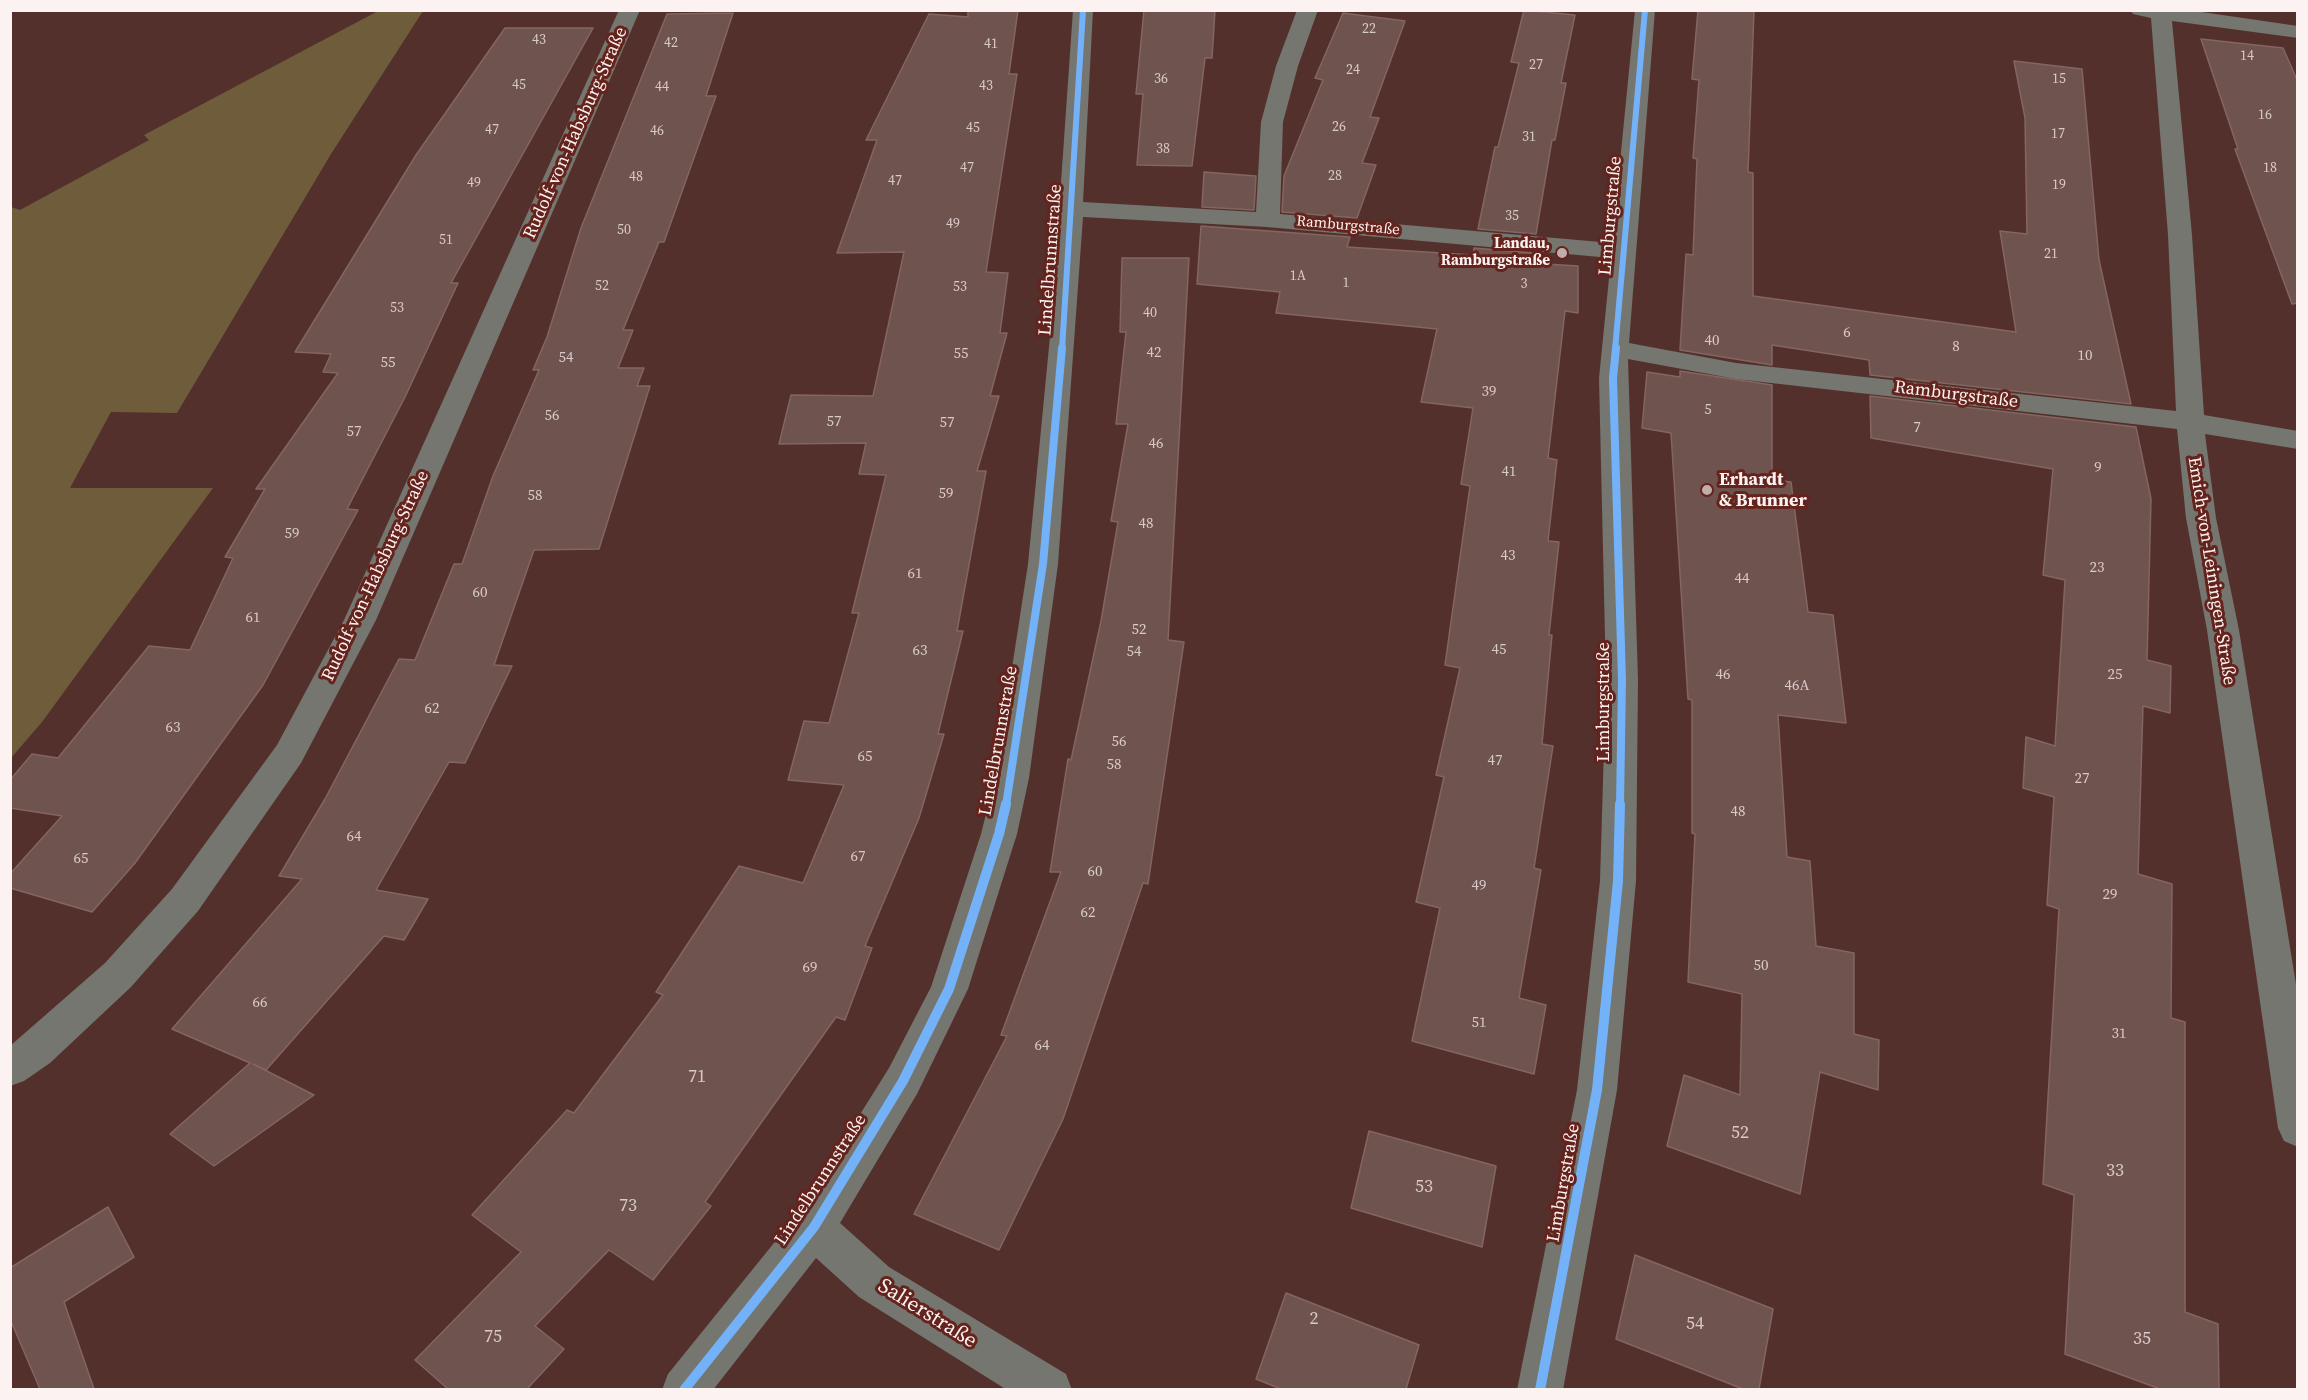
<!DOCTYPE html>
<meta charset="utf-8">
<style>
body{margin:0}
#map{position:relative;width:2308px;height:1400px;overflow:hidden;background:#54302c;font-family:"Source Serif 4",serif}
canvas{display:block}
.frame{position:absolute;inset:0;border:12px solid #fbf2f1;pointer-events:none}
</style>
<div id="map">
<canvas width="2308" height="1400"></canvas>
<div class="frame"></div>
</div>
<script>
const ctx = document.querySelector('canvas').getContext('2d');
ctx.lineJoin = 'round';
function fillPath(path, color) {
  ctx.fillStyle = color;
  ctx.fill(path, 'evenodd');
}
function shape(rows) {
  const path = new Path2D();
  for (const r of rows) {
    path.moveTo(r[0], r[1]);
    for (let i = 2; i < r.length; i += 2) path.lineTo(r[i], r[i + 1]);
  }
  return path;
}
function trace(path, color, width, dash) {
  ctx.strokeStyle = color;
  ctx.lineWidth = width;
  ctx.lineCap = dash ? 'butt' : 'round';
  ctx.setLineDash(dash || []);
  ctx.stroke(path);
}
function write(font, color, halo, rows, align = 'center') {
  ctx.font = font + ' "Source Serif 4",serif';
  ctx.lineWidth = 6;
  ctx.setLineDash([]);
  ctx.textBaseline = 'middle';
  ctx.strokeStyle = halo;
  ctx.fillStyle = color;
  for (const [text, x, y, turn = 0] of rows) {
    ctx.save();
    ctx.translate(x, y);
    ctx.rotate((+turn || 0) * Math.PI / 180);
    ctx.textAlign = isNaN(turn) ? turn : align;
    if (halo) ctx.strokeText(text, 0, 0);
    ctx.fillText(text, 0, 0);
    ctx.restore();
  }
}
fillPath(shape([
 [378,11,423,11,331,154,177,413,111,412,70,488,213,488,42,722,11,758,11,207,20,210,149,140,144,135]
]), '#6e5c3b');
const building = shape([
 [968,10,1018,10,1009,74,1017,74,986,272,1008,273,1000,333,1007,333,990,396,999,396,977,471,986,471,957,631,963,631,938,734,944,734,919,818,865,946,872,948,845,1020,836,1017,705,1202,711,1206,653,1280,609,1250,535,1326,564,1349,527,1389,448,1389,415,1360,521,1252,472,1215,567,1110,574,1113,663,995,656,992,739,866,803,883,844,785,788,780,804,721,829,723,859,613,852,613,886,475,859,474,866,443,779,444,791,395,873,396,904,252,837,253,877,140,866,140,929,14,968,17,968,10],
 [1144,10,1215,10,1212,58,1205,58,1192,166,1137,165,1143,94,1136,94,1144,10],
 [1524,10,1575,15,1561,83,1566,83,1555,140,1552,140,1536,234,1478,229,1495,147,1498,147,1519,63,1511,62,1524,10],
 [1698,10,1754,10,1748,172,1753,173,1753,296,2016,332,2000,231,2027,234,2025,118,2014,61,2082,69,2099,260,2131,404,1870,375,1869,360,1772,345,1772,365,1680,350,1686,254,1693,255,1697,159,1693,158,1699,80,1692,79,1698,10],
 [733,13,706,96,716,96,664,242,659,242,623,330,633,330,618,368,644,368,637,386,650,386,599,549,534,550,494,665,512,666,465,763,449,762,376,890,428,899,404,940,384,936,266,1070,253,1064,314,1095,214,1166,170,1134,250,1063,172,1029,302,879,279,876,325,799,399,659,415,660,454,564,462,564,493,476,539,370,533,370,547,337,581,228,667,14,733,13],
 [1343,13,1405,21,1370,117,1379,118,1362,163,1376,165,1357,218,1282,212,1284,176,1323,80,1315,78,1343,13],
 [505,28,593,28,451,283,458,283,405,397,347,509,358,510,263,685,135,863,92,912,10,888,10,874,62,816,10,808,10,780,32,754,58,758,149,646,190,650,233,558,225,557,265,489,256,489,338,373,323,372,331,354,295,352,416,155,505,28],
 [2201,39,2283,48,2298,82,2298,303,2292,304,2235,149,2238,149,2201,39],
 [1204,172,1256,176,1254,210,1202,207,1204,172],
 [1201,226,1350,237,1347,247,1473,255,1474,248,1533,253,1531,263,1578,266,1578,313,1565,311,1548,458,1557,460,1548,541,1559,542,1549,635,1552,635,1542,744,1553,746,1534,868,1541,870,1519,998,1546,1005,1534,1074,1412,1041,1440,908,1416,902,1444,777,1436,775,1460,668,1445,665,1470,486,1461,484,1473,408,1421,402,1437,329,1276,313,1280,292,1197,284,1201,226],
 [1122,258,1189,258,1168,640,1184,642,1148,884,1143,883,1063,1119,999,1250,914,1214,1007,1036,1001,1035,1061,872,1050,872,1068,759,1071,760,1101,621,1118,522,1111,521,1128,424,1116,424,1126,332,1120,332,1122,258],
 [1680,371,1772,385,1772,480,1791,482,1808,612,1833,615,1846,723,1778,715,1787,857,1810,861,1816,946,1854,953,1854,1034,1879,1040,1878,1090,1820,1072,1800,1194,1667,1146,1684,1075,1740,1095,1742,994,1688,982,1695,834,1692,833,1692,700,1688,699,1671,433,1642,428,1647,372,1680,377,1680,371],
 [1870,396,2136,427,2151,499,2147,660,2171,666,2170,713,2143,706,2138,874,2172,884,2171,1018,2185,1022,2185,1312,2218,1324,2219,1389,2160,1389,2065,1354,2074,1195,2043,1184,2059,909,2047,905,2054,797,2023,788,2026,737,2055,746,2065,580,2043,575,2053,469,1871,438,1870,396],
 [1369,1131,1496,1166,1482,1247,1351,1208,1369,1131],
 [108,1207,134,1257,64,1302,94,1389,40,1389,10,1319,10,1268,108,1207],
 [1635,1255,1773,1309,1759,1389,1743,1389,1616,1339,1635,1255],
 [1286,1293,1419,1345,1406,1389,1281,1389,1256,1379,1286,1293]
]);
fillPath(building, '#6f534f');
trace(building, '#846561', 1.5);
fillPath(shape([
 [619,10,640,10,376,620,301,763,198,911,131,987,50,1063,24,1081,10,1086,10,1046,105,963,172,889,277,745,344,620,619,10],
 [1073,10,1093,10,1083,202,1256,212,1261,122,1276,66,1297,10,1318,10,1298,66,1283,122,1280,214,1612,243,1635,10,1655,10,1629,343,1736,363,2176,411,2168,235,2151,18,2133,14,2130,10,2188,10,2298,26,2298,38,2172,21,2192,235,2204,415,2298,431,2298,449,2205,434,2216,518,2239,630,2298,997,2298,1147,2284,1141,2278,1128,2207,630,2186,518,2177,429,1736,379,1628,359,1638,680,1636,881,1617,1090,1563,1390,1517,1390,1577,1090,1600,881,1606,680,1599,378,1611,258,1267,227,1083,217,1058,564,1029,778,1017,834,968,989,917,1094,840,1223,889,1267,1066,1374,1072,1390,1007,1390,859,1297,816,1258,713,1390,662,1390,668,1374,799,1212,889,1068,931,987,981,834,995,778,1028,564,1051,326,1073,10]
]), '#74766f');
trace(shape([
 [1062,350,1083,10],
 [1615,350,1645,10]
]), '#73b2f8', 6);
trace(shape([
 [1616,348,1613,378,1622,680,1620,805],
 [1006,805,1043,564,1062,348]
]), '#73b2f8', 8);
trace(shape([
 [684,1390,814,1227,903,1081,949,989,999,834,1006,804],
 [1540,1390,1597,1090,1618,881,1620,804]
]), '#73b2f8', 10);
for (const [x, y, r, color] of [
 [1562,253,6,"#c1aeac"],
 [1707,490,6,"#c1aeac"]
]) {
  const dot = new Path2D();
  dot.arc(x, y, r, 0, 2 * Math.PI);
  ctx.fillStyle = color;
  ctx.fill(dot);
  trace(dot, '#64231c', 2);
}
write('14px', '#d8cac8', null, [
 ["22",1369,29],
 ["43",539,40],
 ["42",671,43],
 ["41",991,44],
 ["14",2247,56],
 ["27",1536,65],
 ["24",1353,70],
 ["36",1161,79],
 ["15",2059,79],
 ["45",519,85],
 ["43",986,86],
 ["44",662,87],
 ["16",2265,115],
 ["26",1339,127],
 ["45",973,128],
 ["47",492,130],
 ["46",657,131],
 ["17",2058,134],
 ["31",1529,137],
 ["38",1163,149],
 ["47",967,168],
 ["18",2270,168],
 ["28",1335,176],
 ["48",636,177],
 ["47",895,181],
 ["49",474,183],
 ["19",2059,185],
 ["35",1512,216],
 ["49",953,224],
 ["50",624,230],
 ["51",446,240],
 ["21",2051,254],
 ["1A",1298,276],
 ["1",1346,283],
 ["3",1524,284],
 ["52",602,286],
 ["53",960,287],
 ["53",397,308],
 ["40",1150,313]
]);
write('15px', '#fbf2f1', '#64231c', [
 ["Ramburgstraße",1348,226,5]
]);
write('bold 15px', '#fbf2f1', '#64231c', [
 ["Landau,",1550,244],
 ["Ramburgstraße",1550,261]
], 'right');
write('15px', '#d8cac8', null, [
 ["6",1847,333],
 ["40",1712,341],
 ["8",1956,347],
 ["42",1154,353],
 ["55",961,354],
 ["10",2085,356],
 ["54",566,358],
 ["55",388,363],
 ["39",1489,392],
 ["5",1708,410],
 ["56",552,416],
 ["57",834,422],
 ["57",947,423],
 ["7",1917,428],
 ["57",354,432],
 ["46",1156,444],
 ["9",2098,468],
 ["41",1509,472],
 ["59",946,494],
 ["58",535,496],
 ["48",1146,524],
 ["59",292,534],
 ["43",1508,556],
 ["23",2097,568],
 ["61",915,574],
 ["44",1742,579],
 ["60",480,593],
 ["61",253,618],
 ["52",1139,630],
 ["45",1499,650],
 ["63",920,651],
 ["54",1134,652],
 ["46",1723,675],
 ["25",2115,675],
 ["46A",1797,686],
 ["62",432,709],
 ["63",173,728],
 ["56",1119,742],
 ["65",865,757],
 ["47",1495,761],
 ["58",1114,765],
 ["27",2082,779],
 ["48",1738,812],
 ["64",354,837],
 ["67",858,857],
 ["65",81,859],
 ["60",1095,872],
 ["49",1479,886],
 ["29",2110,895],
 ["62",1088,913],
 ["50",1761,966],
 ["69",810,968],
 ["66",260,1003],
 ["51",1479,1023],
 ["31",2119,1034],
 ["64",1042,1046]
]);
write('18px', '#fbf2f1', '#64231c', [
 ["Rudolf-von-Habsburg-Straße",576,133,-66],
 ["Limburgstraße",1611,216,-85],
 ["Lindelbrunnstraße",1051,260,-86],
 ["Ramburgstraße",1956,395,7],
 ["Emich-von-Leiningen-Straße",2211,571,81],
 ["Rudolf-von-Habsburg-Straße",376,576,-65],
 ["Limburgstraße",1604,702,-90],
 ["Lindelbrunnstraße",999,741,-80],
 ["Lindelbrunnstraße",821,1180,-57],
 ["Limburgstraße",1564,1183,-80]
]);
write('bold 18px', '#fbf2f1', '#64231c', [
 ["Erhardt",1719,480],
 ["& Brunner",1719,501]
], 'left');
write('18px', '#d8cac8', null, [
 ["71",697,1077],
 ["52",1740,1133],
 ["33",2115,1171],
 ["53",1424,1187],
 ["73",628,1206],
 ["2",1314,1319],
 ["54",1695,1324],
 ["75",493,1337],
 ["35",2142,1339]
]);
write('21px', '#fbf2f1', '#64231c', [
 ["Salierstraße",927,1314,32]
]);
</script>
